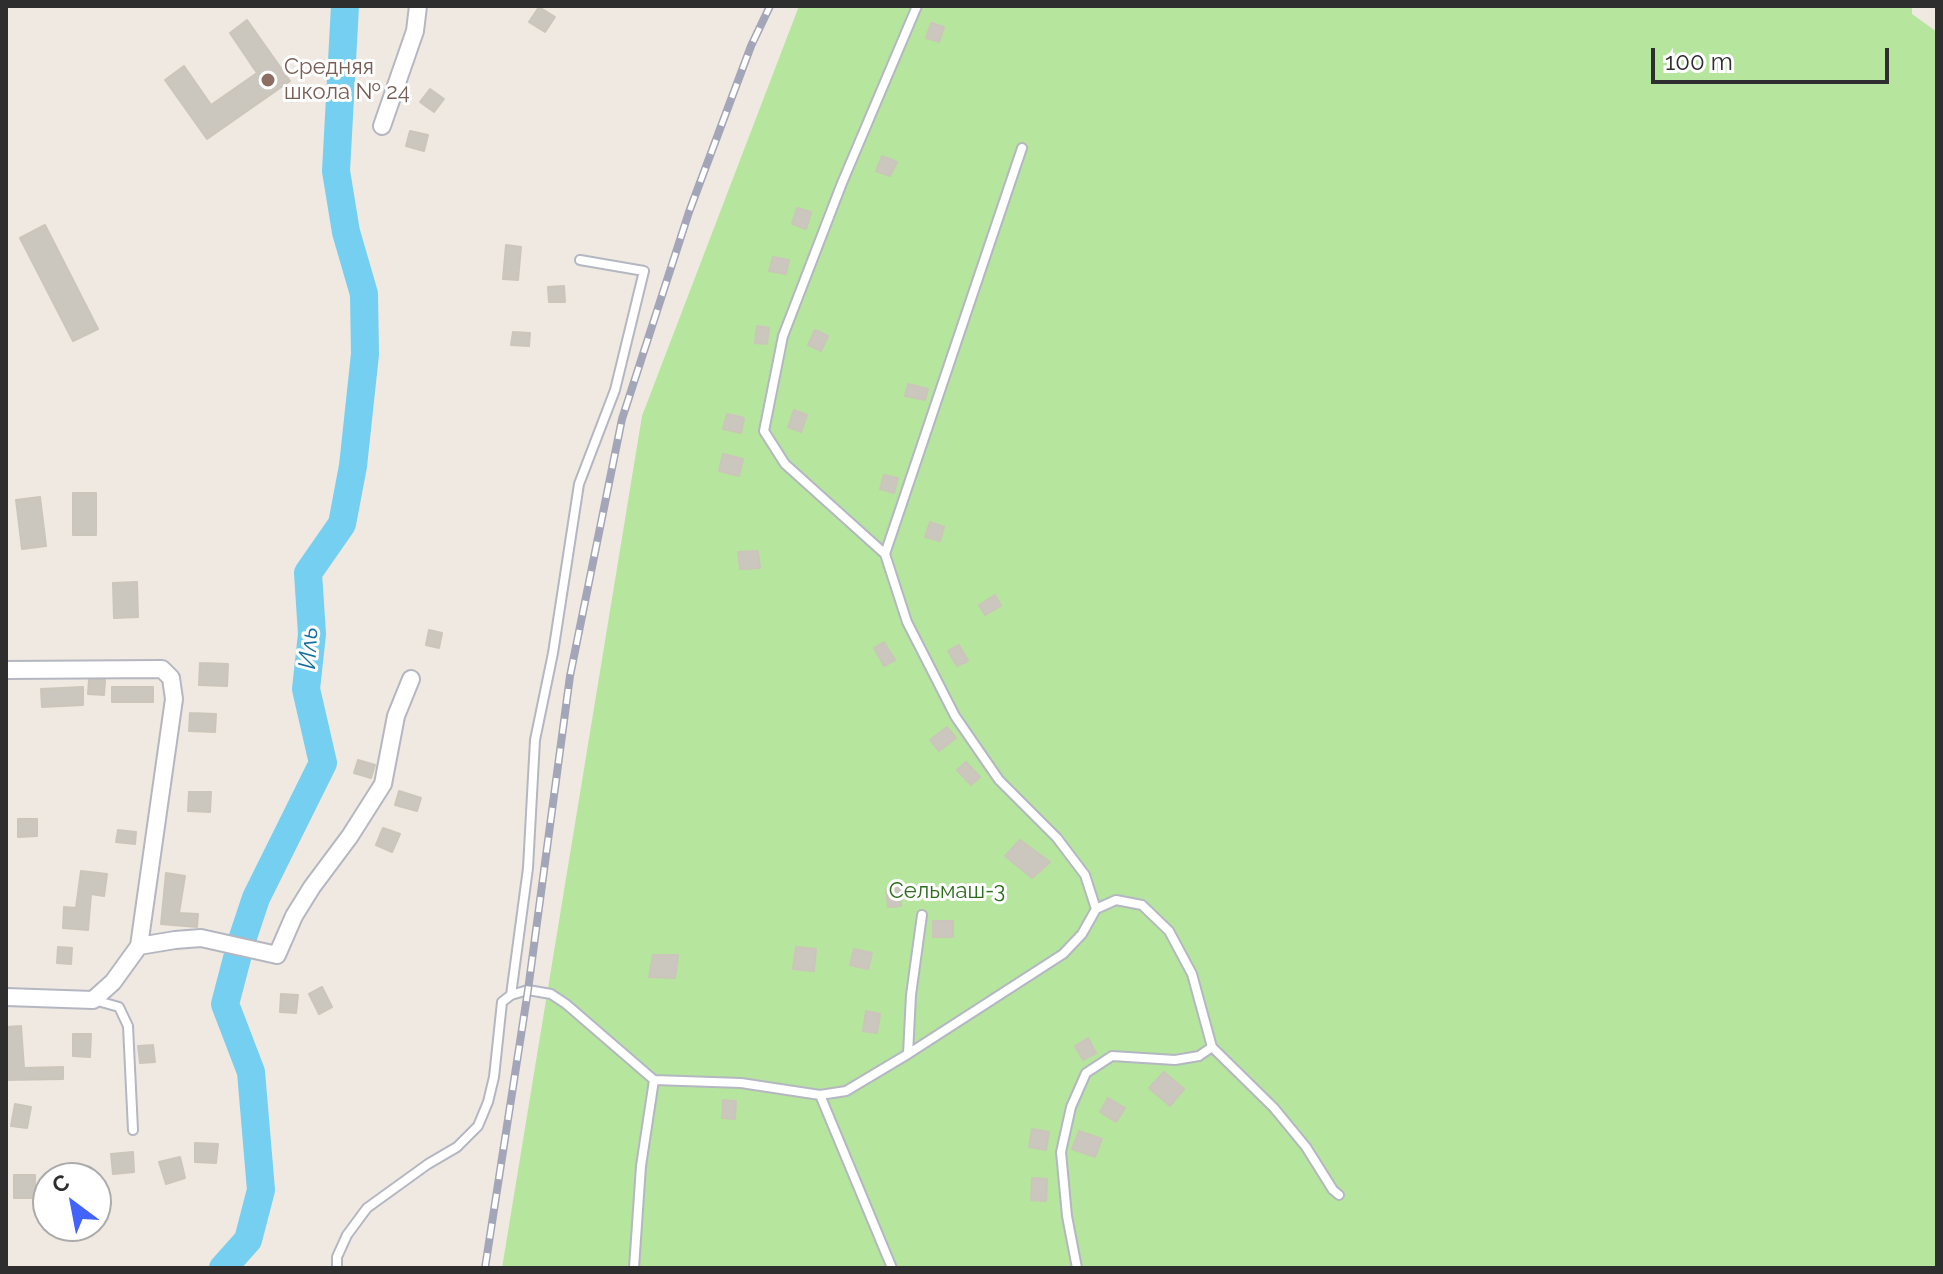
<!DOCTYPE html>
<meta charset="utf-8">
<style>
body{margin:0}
#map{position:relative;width:1943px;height:1274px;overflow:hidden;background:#efe9e1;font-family:Raleway,sans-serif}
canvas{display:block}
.frame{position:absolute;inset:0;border:8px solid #2e2e2e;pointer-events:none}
.north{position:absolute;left:32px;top:1162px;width:80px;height:80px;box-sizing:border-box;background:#fff;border:2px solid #ababab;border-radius:50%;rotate:328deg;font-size:22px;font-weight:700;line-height:32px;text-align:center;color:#2e2e2e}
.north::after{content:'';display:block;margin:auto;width:28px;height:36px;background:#4264fb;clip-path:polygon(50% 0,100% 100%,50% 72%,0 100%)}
.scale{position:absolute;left:1651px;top:48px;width:238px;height:36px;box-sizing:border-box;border:4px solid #2e2e2e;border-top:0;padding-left:10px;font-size:24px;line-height:28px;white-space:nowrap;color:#2e2e2e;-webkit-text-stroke:6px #fff;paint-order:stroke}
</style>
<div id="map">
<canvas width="1943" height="1274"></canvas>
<div class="frame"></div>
<div class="north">С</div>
<div class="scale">100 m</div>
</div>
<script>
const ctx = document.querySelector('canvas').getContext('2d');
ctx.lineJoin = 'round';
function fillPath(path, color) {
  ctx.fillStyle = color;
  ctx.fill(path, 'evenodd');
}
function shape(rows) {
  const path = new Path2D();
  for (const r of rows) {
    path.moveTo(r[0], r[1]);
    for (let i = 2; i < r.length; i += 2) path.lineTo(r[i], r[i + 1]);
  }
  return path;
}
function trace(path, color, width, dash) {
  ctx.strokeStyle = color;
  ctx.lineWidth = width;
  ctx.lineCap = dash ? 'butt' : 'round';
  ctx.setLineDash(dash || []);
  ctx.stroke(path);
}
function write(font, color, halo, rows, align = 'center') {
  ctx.font = font + ' Raleway,sans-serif';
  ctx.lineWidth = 6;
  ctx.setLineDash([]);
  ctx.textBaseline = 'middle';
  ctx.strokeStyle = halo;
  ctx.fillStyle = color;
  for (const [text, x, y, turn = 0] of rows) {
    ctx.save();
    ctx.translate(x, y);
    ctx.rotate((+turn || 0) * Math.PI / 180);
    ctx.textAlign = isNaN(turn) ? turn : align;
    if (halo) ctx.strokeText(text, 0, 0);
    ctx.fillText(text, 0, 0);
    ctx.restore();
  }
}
fillPath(shape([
 [799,6,1912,6,1912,14,1937,32,1937,1268,502,1268,642,416]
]), '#b6e59e');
trace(shape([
 [223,1268,248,1240,261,1190,251,1072,225,1004,241,943,256,898,323,763,306,689,312,634,308,573,342,524,353,466,365,354,364,294,346,232,336,171,345,6]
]), '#75cff0', 28);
const building = shape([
 [539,7,555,17,545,32,529,22,539,7],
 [247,20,290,81,207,139,165,80,184,66,211,105,257,73,230,33,247,20],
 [931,23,944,27,939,42,926,38,931,23],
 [430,89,444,99,434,112,420,102,430,89],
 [410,131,428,135,424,151,406,146,410,131],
 [882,156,897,162,890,176,876,171,882,156],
 [797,208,811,212,806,229,792,224,797,208],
 [45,225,98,329,73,341,20,238,45,225],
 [506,245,521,247,518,280,503,279,506,245],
 [773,257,789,260,786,274,769,271,773,257],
 [564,286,565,302,549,302,548,287,564,286],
 [757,326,769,328,767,344,755,343,757,326],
 [815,330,828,336,821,351,808,345,815,330],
 [513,332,530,333,529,346,511,345,513,332],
 [908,384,928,389,925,400,905,396,908,384],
 [794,410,807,415,801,432,788,427,794,410],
 [727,414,744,418,741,433,723,429,727,414],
 [723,454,743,459,739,476,719,471,723,454],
 [884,475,898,478,894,493,880,489,884,475],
 [73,493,96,493,96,535,73,535,73,493],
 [40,497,46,546,22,549,16,500,40,497],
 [930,522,944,527,940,541,925,537,930,522],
 [758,551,760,568,740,569,738,552,758,551],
 [137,582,138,617,114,618,113,583,137,582],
 [995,595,1001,606,985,615,979,605,995,595],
 [429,630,442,633,439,648,426,645,429,630],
 [884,642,895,660,884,666,874,648,884,642],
 [959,645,968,661,957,666,948,651,959,645],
 [200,663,228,664,227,686,199,685,200,663],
 [89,680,105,680,104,695,88,694,89,680],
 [83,687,83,705,42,707,41,689,83,687],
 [112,687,153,687,153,702,112,702,112,687],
 [190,713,216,714,215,732,189,731,190,713],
 [947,727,956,738,939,751,930,740,947,727],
 [358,760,375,765,371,778,354,773,358,760],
 [966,762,980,777,971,785,957,770,966,762],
 [399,791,421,798,417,811,395,805,399,791],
 [189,792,211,792,210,812,188,811,189,792],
 [18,819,37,819,37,836,18,837,18,819],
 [383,828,400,834,392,852,376,845,383,828],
 [118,830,136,832,135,844,116,842,118,830],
 [1020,840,1050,862,1032,878,1005,856,1020,840],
 [81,871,107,874,104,896,91,894,88,930,63,928,64,907,76,908,81,871],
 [166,873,185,876,179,913,198,914,197,927,161,924,166,873],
 [900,888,901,906,888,907,886,889,900,888],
 [933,921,953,921,953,937,933,937,933,921],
 [58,947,72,948,71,964,57,963,58,947],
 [796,947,816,949,814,971,793,969,796,947],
 [854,949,872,953,868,969,850,965,854,949],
 [653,955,678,955,675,978,649,977,653,955],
 [322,987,332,1007,319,1014,309,994,322,987],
 [281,994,298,995,296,1013,280,1012,281,994],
 [866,1011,880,1014,877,1033,863,1031,866,1011],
 [21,1026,24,1068,63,1067,63,1079,6,1080,6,1027,21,1026],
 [73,1034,91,1034,90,1057,73,1056,73,1034],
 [1088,1038,1096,1053,1083,1060,1075,1046,1088,1038],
 [153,1045,155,1062,140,1063,138,1046,153,1045],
 [1164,1072,1184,1089,1170,1106,1149,1088,1164,1072],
 [1108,1098,1125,1108,1116,1122,1100,1112,1108,1098],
 [723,1100,736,1101,735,1119,722,1118,723,1100],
 [15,1104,31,1107,27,1128,11,1126,15,1104],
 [1032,1129,1049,1132,1046,1150,1029,1147,1032,1129],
 [1079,1131,1102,1139,1095,1157,1072,1149,1079,1131],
 [195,1143,218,1144,216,1163,195,1162,195,1143],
 [133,1152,134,1172,113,1174,111,1154,133,1152],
 [180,1157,185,1178,166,1184,159,1162,180,1157],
 [14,1175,35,1175,35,1198,14,1198,14,1175],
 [1032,1178,1047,1179,1046,1201,1031,1200,1032,1178]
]);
fillPath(building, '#cbc7bf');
trace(building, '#cbc5ba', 2);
const lane = shape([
 [1022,148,885,554,907,622,955,716,999,780,1057,838,1085,875,1096,909],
 [885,554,785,464,764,431,783,336,842,183,917,6],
 [511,995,528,868,535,740,553,653,579,484,615,390,644,271,580,260],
 [94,1000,119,1007,128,1026,133,1130],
 [908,1054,911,995,922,915],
 [820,1095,892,1268],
 [337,1268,337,1257,347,1235,367,1208,428,1164,457,1147,478,1126,488,1102,494,1077,502,1002,511,995,528,990,551,994,566,1004,654,1080,741,1083,820,1095,846,1091,908,1054,1063,954,1082,934,1096,909,1116,900,1142,905,1169,931,1192,974,1212,1047,1274,1108,1306,1147,1333,1190,1339,1195],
 [634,1268,641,1166,654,1080],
 [1077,1268,1067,1216,1061,1152,1071,1107,1086,1073,1112,1056,1175,1060,1199,1056,1212,1047]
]);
const street = shape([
 [382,126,415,31,418,6],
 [6,670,162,669,171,678,174,699,139,946,113,982,93,1000,6,997],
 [139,946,175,940,201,938,277,955,294,916,312,887,350,836,383,784,396,716,411,679]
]);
trace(lane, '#b4b7c1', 12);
trace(street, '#b4b7c1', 20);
trace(lane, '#fff', 8);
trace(street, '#fff', 16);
const rail = shape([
 [485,1268,528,990,570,676,622,419,689,212,751,46,770,6]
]);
trace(rail, '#a3a6b8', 8);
trace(rail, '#fff', 5, [15]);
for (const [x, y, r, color] of [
 [268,80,8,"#8d6e63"]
]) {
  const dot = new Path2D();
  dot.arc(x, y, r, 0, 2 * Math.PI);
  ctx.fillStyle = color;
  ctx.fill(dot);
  trace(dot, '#fff', 3);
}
write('22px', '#785e54', '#fff', [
 ["Средняя",284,67],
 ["школа № 24",284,92]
], 'left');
write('22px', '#2c6e1b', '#fff', [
 ["Сельмаш-3",947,891]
]);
write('italic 24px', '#0d6fa3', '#fff', [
 ["Иль",309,648,-87]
]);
</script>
